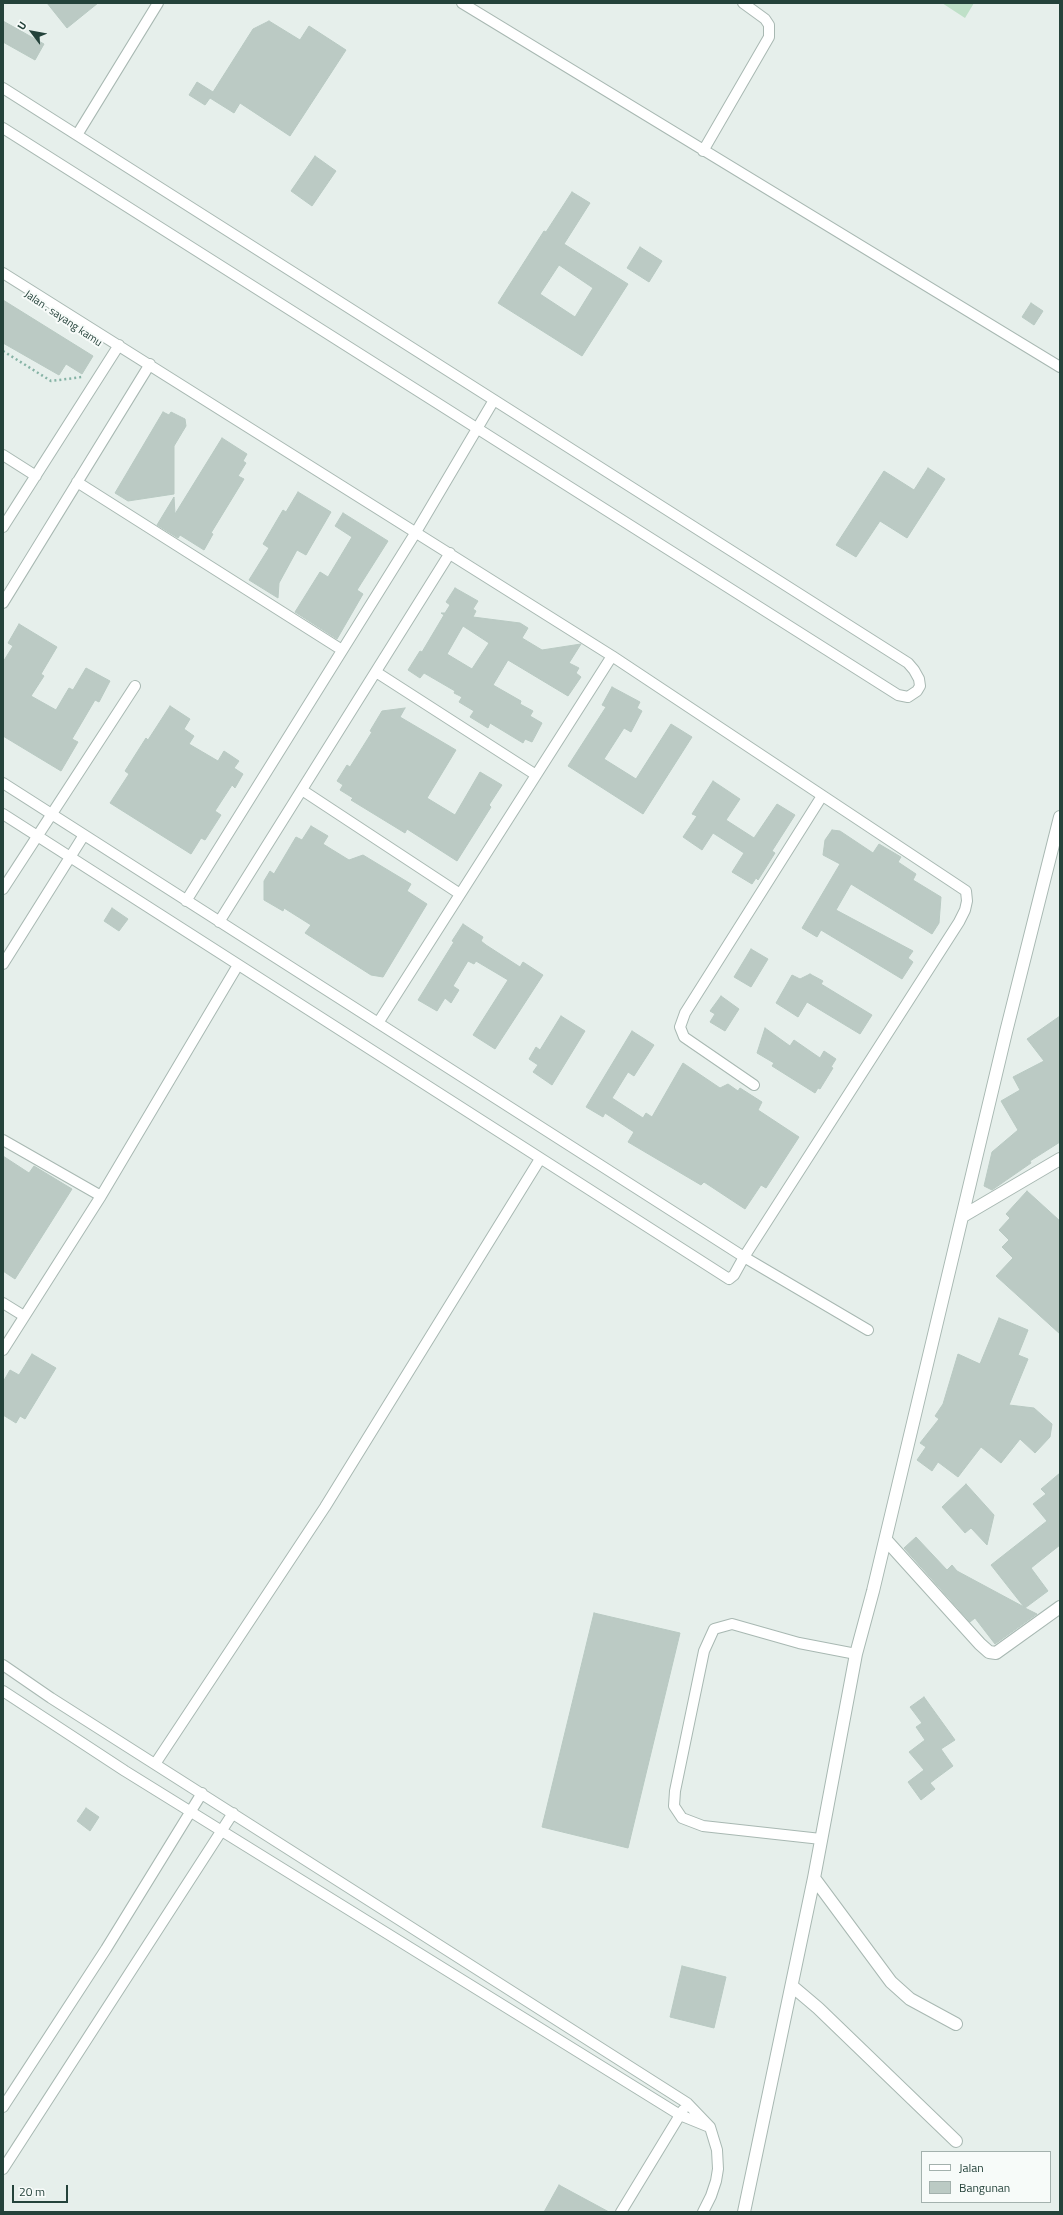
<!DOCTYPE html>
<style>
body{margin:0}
#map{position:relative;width:1063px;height:2215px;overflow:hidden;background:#e6efeb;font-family:"Titillium Web",sans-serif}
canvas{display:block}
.frame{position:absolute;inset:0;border:4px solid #24423a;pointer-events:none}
.legend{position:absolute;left:921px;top:2151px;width:130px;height:52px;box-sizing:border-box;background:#f7fbf9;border:1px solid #a3b1ad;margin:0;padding:5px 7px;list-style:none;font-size:12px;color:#24423a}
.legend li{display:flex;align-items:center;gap:8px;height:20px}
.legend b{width:20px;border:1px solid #a3b1ad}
.north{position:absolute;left:12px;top:12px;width:40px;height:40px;-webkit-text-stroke:3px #f7fbf9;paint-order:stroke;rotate:302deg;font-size:11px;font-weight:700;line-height:16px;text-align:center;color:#24423a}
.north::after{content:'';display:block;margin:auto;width:14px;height:18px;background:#24423a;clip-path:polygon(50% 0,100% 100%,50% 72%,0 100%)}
.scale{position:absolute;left:12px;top:2185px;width:56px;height:18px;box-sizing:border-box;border:2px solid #24423a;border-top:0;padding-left:5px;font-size:12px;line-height:14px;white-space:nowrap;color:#24423a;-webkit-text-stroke:3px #f7fbf9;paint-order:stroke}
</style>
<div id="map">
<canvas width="1063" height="2215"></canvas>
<div class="frame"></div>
<ul class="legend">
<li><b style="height:5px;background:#fff"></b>Jalan</li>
<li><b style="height:11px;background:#bbcac4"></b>Bangunan</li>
</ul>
<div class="north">U</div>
<div class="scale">20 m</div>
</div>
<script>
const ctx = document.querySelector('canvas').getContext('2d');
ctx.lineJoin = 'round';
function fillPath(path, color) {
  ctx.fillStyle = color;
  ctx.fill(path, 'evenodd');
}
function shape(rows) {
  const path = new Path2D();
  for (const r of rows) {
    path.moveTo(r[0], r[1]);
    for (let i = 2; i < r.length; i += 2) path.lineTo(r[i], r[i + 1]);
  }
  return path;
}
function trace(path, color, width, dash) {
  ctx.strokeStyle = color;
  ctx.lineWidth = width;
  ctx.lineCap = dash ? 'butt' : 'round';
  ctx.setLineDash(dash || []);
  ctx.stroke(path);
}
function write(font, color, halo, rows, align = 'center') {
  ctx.font = font + ' "Titillium Web",sans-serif';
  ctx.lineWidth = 4;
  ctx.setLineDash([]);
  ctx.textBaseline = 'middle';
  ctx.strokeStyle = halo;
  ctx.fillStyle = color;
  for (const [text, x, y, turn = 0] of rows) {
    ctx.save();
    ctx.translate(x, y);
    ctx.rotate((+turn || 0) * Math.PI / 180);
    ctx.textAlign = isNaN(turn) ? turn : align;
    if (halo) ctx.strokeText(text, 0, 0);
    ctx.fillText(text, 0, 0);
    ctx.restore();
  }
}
fillPath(shape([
 [942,3,974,3,965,18]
]), '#bfe0c8');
const building = shape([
 [47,3,98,3,67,28,47,3],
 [3,21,44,44,35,60,3,42,3,21],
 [269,21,300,40,309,26,346,50,290,136,240,103,234,113,210,98,205,105,189,95,197,82,213,92,253,29,269,21],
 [315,156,336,171,312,206,291,191,315,156],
 [572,192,590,203,564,244,628,284,582,356,498,303,544,231,546,232,572,192],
 [559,265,593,288,575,317,540,294,559,265],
 [640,247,662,261,649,282,627,268,640,247],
 [3,300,93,356,82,374,66,364,59,375,3,343,3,300],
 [1031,303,1043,311,1034,325,1022,317,1031,303],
 [163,412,169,415,171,412,185,419,186,426,174,446,174,494,128,501,115,493,163,412],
 [222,438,247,454,243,461,246,463,238,476,244,479,211,533,213,534,204,550,180,535,178,538,157,525,174,497,175,514,222,438],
 [928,468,945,479,907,538,880,521,856,557,836,545,884,471,914,490,928,468],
 [298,492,331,512,306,555,297,550,279,583,278,598,249,580,269,548,263,544,283,510,286,512,298,492],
 [343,513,388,541,357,590,363,594,337,639,295,612,320,572,328,577,352,537,335,526,343,513],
 [455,588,478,601,473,609,476,611,473,617,520,623,528,628,522,638,542,650,581,644,569,663,579,668,576,673,581,677,568,696,508,660,493,685,521,701,520,704,533,711,530,716,542,723,532,742,525,739,523,743,490,723,488,728,470,717,474,711,459,702,462,697,454,693,455,691,424,673,420,678,408,670,420,651,422,652,444,615,441,613,445,613,450,605,446,602,455,588],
 [463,626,489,643,472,669,447,654,463,626],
 [19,624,57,647,41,674,44,676,31,696,56,710,69,688,73,690,86,668,110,681,99,702,95,700,72,739,78,742,61,771,3,736,3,662,13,646,8,643,19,624],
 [612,687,640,702,637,708,642,711,631,732,624,728,604,759,636,779,671,724,692,737,643,814,568,766,606,707,602,705,612,687],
 [170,706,190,719,184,729,194,736,189,744,218,761,224,751,239,761,234,768,243,774,235,788,232,785,215,811,221,815,205,840,201,838,191,854,110,803,129,774,125,771,146,738,148,740,170,706],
 [405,708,400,717,456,750,427,798,455,815,480,772,502,785,489,805,491,807,457,861,407,829,405,833,351,800,353,798,340,790,343,785,337,781,347,765,350,767,372,732,370,731,382,711,405,708],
 [713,781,740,799,726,820,754,838,777,804,795,815,772,851,775,853,758,880,756,878,752,884,732,872,744,853,713,833,702,850,683,837,697,816,692,814,713,781],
 [311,826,328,836,323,844,349,860,363,855,411,884,407,891,427,904,383,977,371,975,305,933,311,925,284,908,283,911,264,900,264,881,270,871,274,874,296,837,302,840,311,826],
 [832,830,840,831,873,853,879,844,901,857,898,862,916,874,913,880,941,897,939,923,932,934,851,884,836,910,913,951,908,958,913,962,902,979,821,930,817,937,802,928,840,864,823,855,825,840,832,830],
 [112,908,128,919,119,931,104,921,112,908],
 [463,924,483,937,481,941,486,945,520,967,523,962,543,975,495,1049,473,1035,508,980,476,961,474,964,468,961,453,986,459,990,451,1003,445,998,437,1011,418,1000,454,942,452,941,463,924],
 [751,949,768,959,751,987,734,977,751,949],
 [810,974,823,981,821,984,872,1015,860,1034,807,1002,798,1017,776,1003,792,975,800,979,810,974],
 [721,996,739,1009,725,1031,710,1022,715,1014,710,1011,721,996],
 [561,1016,585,1031,552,1085,533,1072,538,1065,529,1059,536,1047,540,1050,561,1016],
 [1060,1016,1060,1142,1030,1161,1031,1163,992,1190,984,1186,992,1152,1018,1130,1001,1101,1020,1090,1013,1077,1044,1061,1027,1039,1060,1016],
 [765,1028,790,1046,794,1040,820,1058,824,1051,836,1059,831,1067,833,1068,820,1089,818,1088,815,1093,772,1066,774,1063,757,1053,765,1028],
 [632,1031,654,1045,634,1076,628,1072,612,1098,643,1118,646,1113,652,1117,683,1063,720,1088,728,1084,738,1091,740,1088,762,1102,758,1110,799,1137,766,1188,761,1185,745,1209,704,1182,701,1185,628,1142,634,1132,605,1113,603,1117,586,1107,632,1031],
 [3,1156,29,1173,34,1166,72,1189,15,1279,3,1271,3,1156],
 [1027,1191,1060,1221,1060,1334,996,1276,1013,1258,1002,1247,1009,1240,999,1230,1010,1218,1006,1214,1027,1191],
 [999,1318,1028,1330,1018,1355,1028,1359,1009,1405,1034,1408,1052,1424,1050,1437,1035,1453,1020,1439,1001,1463,981,1447,958,1477,938,1462,932,1471,917,1460,926,1447,920,1443,939,1419,935,1416,943,1404,958,1354,980,1364,999,1318],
 [32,1354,56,1368,25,1419,20,1416,16,1423,3,1415,3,1382,10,1370,19,1375,32,1354],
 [1060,1473,1060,1545,1031,1568,1048,1591,1025,1608,1037,1614,995,1644,975,1618,970,1622,904,1548,916,1537,947,1570,952,1565,957,1571,1024,1607,991,1565,1047,1521,1033,1504,1046,1494,1041,1489,1060,1473],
 [966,1484,994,1515,987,1545,971,1528,965,1533,942,1507,966,1484],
 [594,1613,680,1633,628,1848,542,1827,594,1613],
 [924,1697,955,1740,941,1749,953,1766,930,1783,935,1789,921,1800,908,1782,924,1770,909,1752,925,1740,916,1727,922,1723,910,1707,924,1697],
 [86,1808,99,1817,90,1831,77,1821,86,1808],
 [682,1966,726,1977,714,2028,670,2017,682,1966],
 [559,2185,609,2212,544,2212,559,2185]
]);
fillPath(building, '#bbcac4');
trace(building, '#b8c9c2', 1);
const service = shape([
 [462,3,1060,367],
 [3,88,908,663,914,670,919,679,920,686,917,691,908,697,898,695,3,128],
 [77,135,158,3],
 [703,151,769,37,769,25,765,19,743,3],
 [3,273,612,656,966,891,967,901,965,910,959,922,744,1257,734,1275,729,1279,3,814],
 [3,455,36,476],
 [77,482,342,650],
 [3,527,119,345],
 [3,603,150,364],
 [376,672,536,775],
 [3,783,744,1257,868,1330],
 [302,790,460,894],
 [3,889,135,686],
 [186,901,416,532,494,400],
 [219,922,450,553],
 [3,964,84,835],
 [378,1023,612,656],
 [754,1085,684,1037,680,1027,685,1013,822,796],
 [3,1140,101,1196],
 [3,1303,24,1316],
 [3,1350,101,1196,238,965],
 [3,1665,51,1698,687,2103,710,2127,717,2150,718,2169,716,2181,711,2196,703,2212],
 [3,1691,125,1771,680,2115,707,2126],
 [155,1764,325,1507,540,1159],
 [821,1839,703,1826,682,1818,674,1806,675,1791,704,1651,714,1629,732,1624,799,1643,856,1654],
 [3,2107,106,1949,202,1793],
 [3,2169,233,1813],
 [621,2212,683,2110]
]);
const minor = shape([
 [963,1216,1060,1159],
 [886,1540,980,1644,989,1652,996,1653,1060,1607],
 [814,1878,891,1982,910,1999,956,2024],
 [792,1986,818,2008,956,2141],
 [744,2212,814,1878,856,1654,873,1591,1006,1032,1060,817]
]);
trace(service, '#a8b8b2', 12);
trace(minor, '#a8b8b2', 14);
trace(shape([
 [3,351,51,381,82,377]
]), '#86b3a5', 2.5, [2, 3]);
trace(service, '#fff', 10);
trace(minor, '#fff', 12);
write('11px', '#24423a', '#f7fbf9', [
 ["Jalan . sayang kamu",63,319,34]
]);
</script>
